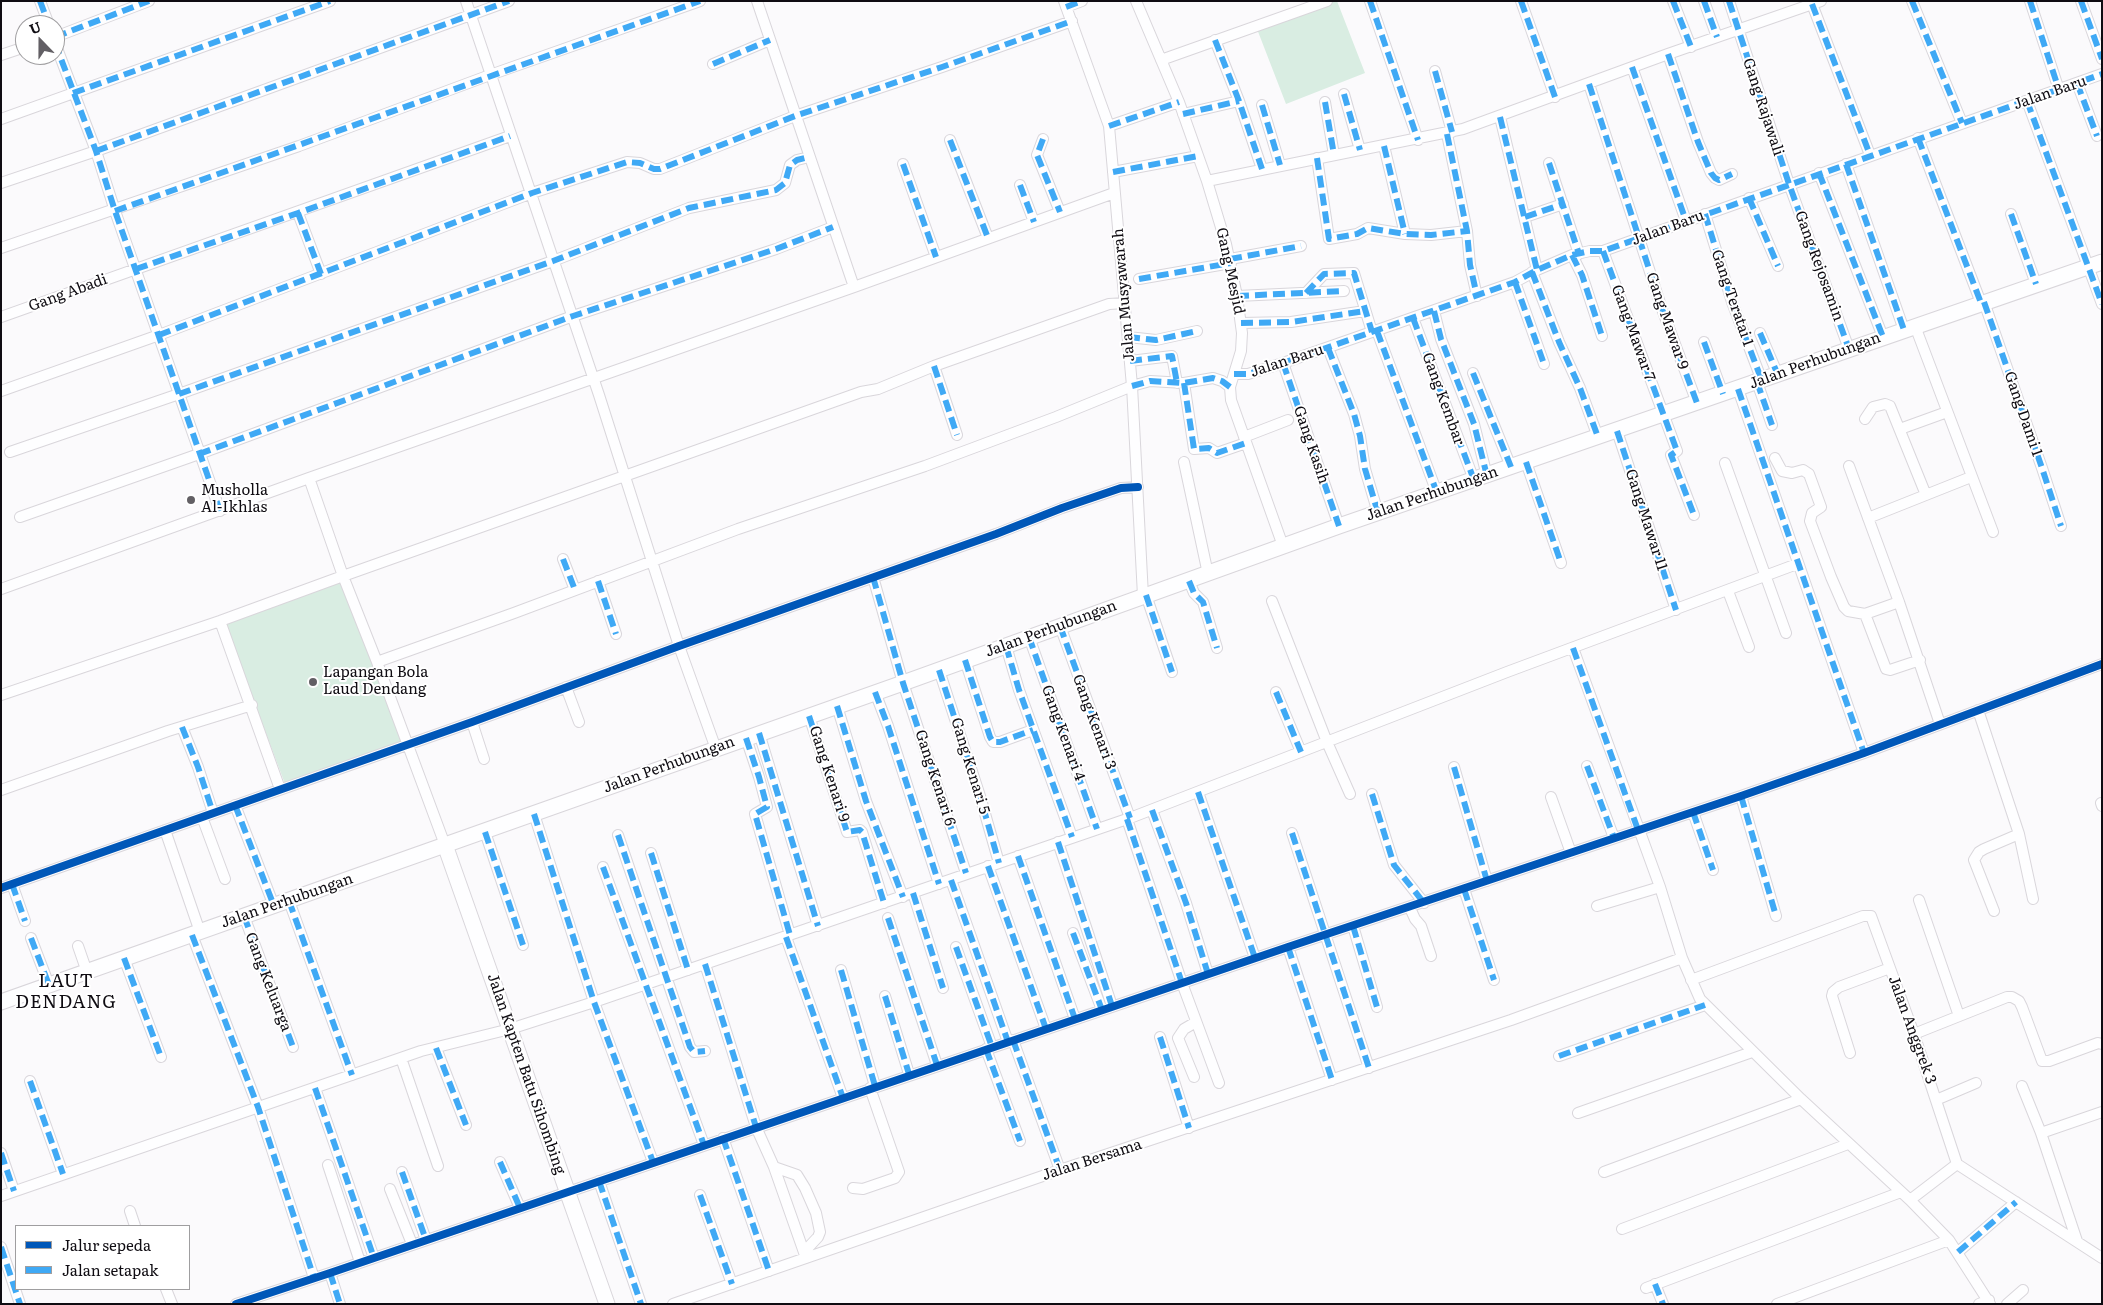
<!DOCTYPE html>
<style>
body{margin:0}
#map{position:relative;width:2103px;height:1305px;overflow:hidden;background:#fbfafc;font-family:Literata,serif}
canvas{display:block}
.frame{position:absolute;inset:0;border:2px solid #0f0c12;pointer-events:none}
.legend{position:absolute;left:15px;top:1225px;width:175px;height:65px;box-sizing:border-box;background:#fff;border:1px solid #9f9ea0;margin:0;padding:6px 9px;list-style:none;font-size:15px;color:#0f0c12}
.legend li{display:flex;align-items:center;gap:10px;height:25px}
.legend b{width:25px;border:1px solid #9f9ea0}
.north{position:absolute;left:15px;top:15px;width:50px;height:50px;box-sizing:border-box;background:#fff;border:1px solid #9f9ea0;border-radius:50%;rotate:338deg;font-size:14px;font-weight:700;line-height:20px;text-align:center;color:#0f0c12}
.north::after{content:'';display:block;margin:auto;width:18px;height:22px;background:#625f64;clip-path:polygon(50% 0,100% 100%,50% 72%,0 100%)}
</style>
<div id="map">
<canvas width="2103" height="1305"></canvas>
<div class="frame"></div>
<ul class="legend">
<li><b style="height:6px;background:#0057b8"></b>Jalur sepeda</li>
<li><b style="height:6px;background:#3fa9f5"></b>Jalan setapak</li>
</ul>
<div class="north">U</div>
</div>
<script>
const ctx = document.querySelector('canvas').getContext('2d');
ctx.lineJoin = 'round';
function fillPath(path, color) {
  ctx.fillStyle = color;
  ctx.fill(path, 'evenodd');
}
function shape(rows) {
  const path = new Path2D();
  for (const r of rows) {
    path.moveTo(r[0], r[1]);
    for (let i = 2; i < r.length; i += 2) path.lineTo(r[i], r[i + 1]);
  }
  return path;
}
function trace(path, color, width, dash) {
  ctx.strokeStyle = color;
  ctx.lineWidth = width;
  ctx.lineCap = dash ? 'butt' : 'round';
  ctx.setLineDash(dash || []);
  ctx.stroke(path);
}
function write(font, color, halo, rows, align = 'center') {
  ctx.font = font + ' Literata,serif';
  ctx.lineWidth = 4;
  ctx.setLineDash([]);
  ctx.textBaseline = 'middle';
  ctx.strokeStyle = halo;
  ctx.fillStyle = color;
  for (const [text, x, y, turn = 0] of rows) {
    ctx.save();
    ctx.translate(x, y);
    ctx.rotate((+turn || 0) * Math.PI / 180);
    ctx.textAlign = isNaN(turn) ? turn : align;
    if (halo) ctx.strokeText(text, 0, 0);
    ctx.fillText(text, 0, 0);
    ctx.restore();
  }
}
fillPath(shape([
 [1328,1,1337,1,1365,73,1286,104,1257,29],
 [341,580,402,741,285,784,225,624]
]), '#d9ede2');
const street = shape([
 [40,1,49,25],
 [466,1,599,395,679,646,716,749],
 [757,1,854,287],
 [1064,1,1109,126,1132,386,1143,596],
 [1136,1,1179,102,1207,181,1226,244,1237,296,1242,333,1241,351,1230,387,1231,400,1283,546],
 [1370,1,1418,140],
 [1521,1,1555,97],
 [1673,1,1691,47],
 [1704,1,1717,37],
 [1729,1,1789,184,1849,349],
 [1912,1,1962,123],
 [2030,1,2059,90],
 [2081,1,2102,59],
 [1812,4,1870,155],
 [1066,7,1082,1],
 [55,37,149,1],
 [1215,40,1239,101,1262,169],
 [55,43,96,151,115,211,220,511],
 [1668,54,1698,142,1711,173,1715,178,1719,180,1732,174],
 [1,55,25,47],
 [1161,60,1327,1],
 [713,64,770,40],
 [1632,67,1686,221],
 [1435,71,1452,132],
 [2077,83,2097,136],
 [1589,84,1662,309,1697,403],
 [1344,94,1360,150],
 [2027,101,2102,304],
 [1325,102,1334,155],
 [1262,105,1280,165],
 [1183,114,1239,101],
 [1500,117,1537,270],
 [1,119,330,1],
 [1109,126,1179,102],
 [1447,134,1467,231,1470,265,1477,296],
 [1918,138,1981,303],
 [1043,139,1037,155,1060,212],
 [950,140,988,238],
 [1384,146,1405,234],
 [1317,158,1329,239,1357,234,1368,228,1405,234,1431,235,1467,231],
 [1549,163,1579,254],
 [903,164,936,257],
 [1846,164,1904,330],
 [1113,172,1198,156],
 [1819,173,1883,337],
 [1207,181,1463,129,1668,54,1821,1],
 [1,183,96,151,509,1],
 [1020,185,1034,222],
 [1749,198,1778,266],
 [298,213,321,274],
 [1705,214,1732,302,1762,381],
 [2011,214,2036,284],
 [1525,217,1563,204],
 [1,248,299,146,490,75,700,1],
 [1603,251,1677,451,1671,455,1694,515],
 [1572,255,1582,275,1602,336],
 [1230,259,1301,246],
 [1532,272,1559,342,1580,388,1598,437],
 [1139,279,1231,263],
 [1515,282,1544,364],
 [1306,293,1324,274,1354,273,1372,332],
 [1237,296,1344,291],
 [1984,302,2042,468,2061,526],
 [1434,311,1441,339,1474,424,1487,476],
 [1,317,510,136],
 [1413,318,1474,480],
 [1241,323,1291,322,1365,311],
 [1915,326,1993,532],
 [1377,331,1437,493],
 [1760,333,1778,375],
 [1128,337,1156,340,1197,331],
 [1704,342,1723,394],
 [1328,348,1354,414,1360,436,1365,469,1378,513],
 [1130,361,1172,356,1177,383],
 [1283,363,1339,526],
 [934,366,957,435],
 [1473,373,1511,467],
 [1234,374,1248,374,1283,363,1515,282,1537,270,1572,255,1590,251,1603,251,2102,74],
 [1757,382,1772,425],
 [1184,383,1194,449,1209,448,1217,453,1246,443],
 [1738,389,1864,753],
 [1,391,159,335,532,193,627,162,640,163,654,169,660,169,795,116,942,67,1072,21],
 [1865,419,1873,407,1885,404,1890,406,1926,495],
 [1900,429,1947,412],
 [1617,431,1676,610],
 [1244,437,1288,420],
 [10,452,179,394,553,261,689,208,776,190,785,183,790,165,797,160,809,157],
 [1775,458,1782,471,1792,473,1803,470,1809,474,1821,507,1812,513,1810,521,1831,577,1844,607,1848,611,1865,614,1899,602,1849,466],
 [1184,462,1208,574],
 [1526,462,1561,563],
 [1725,463,1786,633],
 [309,478,343,576,861,392,878,389,934,366,1109,304,1125,303],
 [20,517,199,454,573,316,776,249,833,227],
 [1868,518,1971,477],
 [563,559,575,590],
 [873,577,903,683,966,873],
 [598,581,616,634],
 [1189,581,1194,593,1203,602,1217,648],
 [1,589,309,478,854,287,1114,193],
 [1728,591,1749,647],
 [1146,595,1172,672],
 [1272,601,1327,742,1350,794],
 [1899,602,1940,724],
 [1865,614,1886,669,1890,670,1920,660],
 [220,621,280,789],
 [1060,626,1130,818],
 [1029,637,1097,829],
 [1006,646,1019,690,1072,837],
 [1573,648,1660,887,1682,958,1700,999,1801,1099,1910,1200,1949,1240,1990,1304],
 [965,660,990,737,993,742,1000,742,1033,730],
 [377,662,514,613,738,529,925,466,1056,417,1132,386,1150,381,1184,383,1213,378,1222,381,1230,387],
 [939,670,980,796,999,863],
 [566,687,579,722],
 [875,692,888,726,939,884],
 [1276,692,1301,752],
 [1,695,220,621,343,576,377,662,445,845],
 [837,706,866,801,903,897],
 [1978,710,2019,834,2033,899],
 [809,716,847,832,860,830,862,832,884,903],
 [472,722,484,759],
 [182,727,198,767,213,813],
 [759,733,818,926],
 [746,738,759,777,767,807,755,814,790,935],
 [1587,766,1614,838],
 [1454,767,1487,881],
 [1,790,168,731,252,705],
 [1198,792,1255,958],
 [1372,794,1394,865,1424,903],
 [1741,796,1776,916],
 [1551,797,1571,853],
 [2101,803,2102,806],
 [235,805,274,906],
 [1152,810,1186,903,1208,974],
 [1693,812,1713,870],
 [534,814,594,1002,653,1162],
 [202,817,225,879],
 [1127,819,1182,983,1219,1083],
 [165,830,200,932],
 [485,832,523,945],
 [1292,833,1369,1068],
 [618,835,690,1047,694,1052,705,1051],
 [1058,842,1112,1006],
 [651,853,688,970],
 [1018,856,1075,1019],
 [988,866,1046,1029],
 [603,867,704,1145],
 [951,880,1008,1042],
 [12,884,25,921],
 [1,888,472,722,679,646,996,534,1062,508,1121,488,1138,487],
 [1464,889,1494,980],
 [913,893,943,988],
 [1919,900,1959,1016],
 [289,901,352,1075],
 [1597,906,1660,887],
 [1410,908,1415,919,1421,926,1431,956],
 [1994,911,1974,860,1979,852,1984,849,2019,834],
 [244,916,293,1047],
 [888,918,937,1065],
 [1353,926,1377,1007],
 [1073,933,1102,1010],
 [192,935,258,1107,314,1278],
 [786,937,843,1098],
 [31,938,49,985],
 [78,946,87,972],
 [956,947,992,1047],
 [1288,947,1332,1080],
 [124,958,161,1057],
 [705,964,756,1127,774,1167,797,1175,805,1188,816,1213,820,1232,818,1237,804,1252],
 [841,970,875,1086],
 [1691,980,1863,916,1871,916,1914,1034,1957,1164,2102,1258],
 [885,996,909,1074],
 [1914,1034,2007,997,2012,997,2019,1001,2022,1007,2042,1061,2049,1061,2098,1043,2102,1044],
 [1160,1037,1189,1128],
 [1013,1040,1060,1170],
 [436,1048,466,1125],
 [986,1049,1020,1141],
 [1850,1053,1832,996,1833,992,1839,987,1890,968],
 [1559,1056,1705,1005],
 [401,1058,438,1166],
 [1194,1077,1178,1038,1184,1029,1196,1022],
 [30,1081,63,1174],
 [2022,1086,2041,1133,2077,1241],
 [315,1088,374,1258],
 [1936,1100,1976,1083],
 [1578,1113,1752,1052],
 [2041,1133,2102,1112],
 [723,1138,769,1271],
 [1,1153,14,1191],
 [500,1162,520,1208],
 [328,1165,360,1262],
 [774,1167,806,1258],
 [402,1172,426,1240],
 [1604,1172,1801,1099],
 [599,1181,641,1304],
 [853,1188,863,1189,895,1178,899,1172,870,1088],
 [390,1189,412,1244],
 [700,1195,732,1284],
 [1,1196,421,1051,510,1029,594,1002,1130,818,1507,672,1797,564],
 [1910,1200,1957,1164],
 [130,1211,135,1226],
 [1622,1229,1848,1144],
 [1,1247,20,1304],
 [1958,1252,2016,1202],
 [330,1273,340,1304],
 [1655,1284,1663,1304],
 [1646,1288,1901,1192],
 [166,1289,172,1304],
 [236,1304,330,1273,1288,947,1741,796,1864,753,2102,664],
 [673,1304,1060,1170,1511,1020,1682,958],
 [1777,1304,1949,1240],
 [1979,1304,1989,1300],
 [2007,1304,2023,1290]
]);
const secondary = shape([
 [445,845,607,1304],
 [1,1002,903,683,1339,526,2102,262]
]);
trace(street, '#d9d6db', 12);
trace(secondary, '#d9d6db', 17);
trace(street, '#fefeff', 10);
trace(secondary, '#fefeff', 15);
trace(shape([
 [40,1,49,25],
 [1370,1,1418,140],
 [1521,1,1555,97],
 [1673,1,1691,47],
 [1704,1,1717,37],
 [1729,1,1789,184,1849,349],
 [1912,1,1962,123],
 [2030,1,2059,90],
 [2081,1,2102,59],
 [1812,4,1870,155],
 [1066,7,1082,1],
 [55,37,149,1],
 [1215,40,1239,101,1262,169],
 [55,43,96,151,115,211,220,511],
 [1668,54,1698,142,1711,173,1715,178,1719,180,1732,174],
 [713,64,770,40],
 [1632,67,1686,221],
 [1435,71,1452,132],
 [2077,83,2097,136],
 [1589,84,1662,309,1697,403],
 [73,93,330,1],
 [1344,94,1360,150],
 [2027,101,2102,304],
 [1325,102,1334,155],
 [1262,105,1280,165],
 [1183,114,1239,101],
 [1500,117,1537,270],
 [1109,126,1179,102],
 [1447,134,1467,231,1470,265,1477,296],
 [1918,138,1981,303],
 [1043,139,1037,155,1060,212],
 [950,140,988,238],
 [1384,146,1405,234],
 [96,151,509,1],
 [1317,158,1329,239,1357,234,1368,228,1405,234,1431,235,1467,231],
 [1549,163,1579,254],
 [903,164,936,257],
 [1846,164,1904,330],
 [1113,172,1198,156],
 [1819,173,1883,337],
 [1020,185,1034,222],
 [1749,198,1778,266],
 [115,211,700,1],
 [298,213,321,274],
 [1705,214,1732,302,1762,381],
 [2011,214,2036,284],
 [1525,217,1563,204],
 [1603,251,1677,451,1671,455,1694,515],
 [1572,255,1582,275,1602,336],
 [1230,259,1301,246],
 [136,269,298,213,510,136],
 [1532,272,1559,342,1580,388,1598,437],
 [1139,279,1231,263],
 [1515,282,1544,364],
 [1306,293,1324,274,1354,273,1372,332],
 [1237,296,1344,291],
 [1984,302,2042,468,2061,526],
 [1434,311,1441,339,1474,424,1487,476],
 [1413,318,1474,480],
 [1241,323,1291,322,1365,311],
 [1377,331,1437,493],
 [1760,333,1778,375],
 [159,335,532,193,627,162,640,163,654,169,660,169,795,116,942,67,1072,21],
 [1128,337,1156,340,1197,331],
 [1704,342,1723,394],
 [1328,348,1354,414,1360,436,1365,469,1378,513],
 [1130,361,1172,356,1177,383],
 [1283,363,1339,526],
 [934,366,957,435],
 [1473,373,1511,467],
 [1234,374,1248,374,1283,363,1515,282,1537,270,1572,255,1590,251,1603,251,2102,74],
 [1757,382,1772,425],
 [1184,383,1194,449,1209,448,1217,453,1246,443],
 [1132,386,1150,381,1184,383,1213,378,1222,381,1230,387],
 [1738,389,1864,753],
 [179,394,553,261,689,208,776,190,785,183,790,165,797,160,809,157],
 [1617,431,1676,610],
 [199,454,573,316,776,249,833,227],
 [1526,462,1561,563],
 [563,559,575,590],
 [873,577,903,683,966,873],
 [598,581,616,634],
 [1189,581,1194,593,1203,602,1217,648],
 [1146,595,1172,672],
 [1060,626,1130,818],
 [1029,637,1097,829],
 [1006,646,1019,690,1072,837],
 [1573,648,1638,830],
 [965,660,990,737,993,742,1000,742,1033,730],
 [939,670,980,796,999,863],
 [875,692,888,726,939,884],
 [1276,692,1301,752],
 [837,706,866,801,903,897],
 [809,716,847,832,860,830,862,832,884,903],
 [182,727,198,767,213,813],
 [759,733,818,926],
 [746,738,759,777,767,807,755,814,790,935],
 [1587,766,1614,838],
 [1454,767,1487,881],
 [1198,792,1255,958],
 [1372,794,1394,865,1424,903],
 [1741,796,1776,916],
 [235,805,274,906],
 [1152,810,1186,903,1208,974],
 [1693,812,1713,870],
 [534,814,594,1002,653,1162],
 [1127,819,1182,983],
 [485,832,523,945],
 [1292,833,1369,1068],
 [618,835,690,1047,694,1052,705,1051],
 [1058,842,1112,1006],
 [651,853,688,970],
 [1018,856,1075,1019],
 [988,866,1046,1029],
 [603,867,704,1145],
 [951,880,1008,1042],
 [12,884,25,921],
 [1464,889,1494,980],
 [913,893,943,988],
 [289,901,352,1075],
 [244,916,293,1047],
 [888,918,937,1065],
 [1353,926,1377,1007],
 [1073,933,1102,1010],
 [192,935,258,1107,314,1278],
 [786,937,843,1098],
 [31,938,49,985],
 [956,947,992,1047],
 [1288,947,1332,1080],
 [124,958,161,1057],
 [705,964,756,1127],
 [841,970,875,1086],
 [885,996,909,1074],
 [1160,1037,1189,1128],
 [1013,1040,1060,1170],
 [436,1048,466,1125],
 [986,1049,1020,1141],
 [1559,1056,1705,1005],
 [30,1081,63,1174],
 [315,1088,374,1258],
 [723,1138,769,1271],
 [1,1153,14,1191],
 [500,1162,520,1208],
 [402,1172,426,1240],
 [599,1181,641,1304],
 [700,1195,732,1284],
 [1,1247,20,1304],
 [1958,1252,2016,1202],
 [330,1273,340,1304],
 [1655,1284,1663,1304]
]), '#3fa9f5', 6, [12, 6]);
trace(shape([
 [1,888,472,722,679,646,996,534,1062,508,1121,488,1138,487],
 [236,1304,330,1273,1288,947,1741,796,1864,753,2102,664]
]), '#0057b8', 8);
for (const [x, y, r, color] of [
 [191,500,5,"#625f64"],
 [313,682,5,"#625f64"]
]) {
  const dot = new Path2D();
  dot.arc(x, y, r, 0, 2 * Math.PI);
  ctx.fillStyle = color;
  ctx.fill(dot);
  trace(dot, '#fff', 2);
}
write('15px', '#0f0c12', '#fff', [
 ["Jalan Baru",2050,93,-19],
 ["Gang Rajawali",1763,107,72],
 ["Jalan Baru",1668,228,-20],
 ["Gang Rejosamin",1819,266,70],
 ["Gang Mesjid",1230,271,78],
 ["Gang Abadi",68,293,-20],
 ["Jalan Musyawarah",1124,295,-95],
 ["Gang Teratai 1",1732,298,71],
 ["Gang Mawar 9",1667,321,71],
 ["Gang Mawar 7",1633,333,70],
 ["Jalan Baru",1287,361,-18],
 ["Jalan Perhubungan",1815,361,-20],
 ["Gang Kembar",1443,399,70],
 ["Gang Dami 1",2023,414,71],
 ["Gang Kasih",1311,445,71],
 ["Jalan Perhubungan",1432,494,-19],
 ["Gang Mawar 11",1646,520,72],
 ["Jalan Perhubungan",1051,629,-20],
 ["Gang Kenari 3",1094,722,70],
 ["Gang Kenari 4",1063,733,70],
 ["Jalan Perhubungan",669,765,-20],
 ["Gang Kenari 5",970,766,73],
 ["Gang Kenari 9",829,774,72],
 ["Gang Kenari 6",935,778,72],
 ["Jalan Perhubungan",287,901,-19],
 ["Gang Keluarga",268,982,69],
 ["Jalan Anggrek 3",1912,1030,70],
 ["Jalan Kapten Batu Sihombing",526,1074,71],
 ["Jalan Bersama",1092,1160,-18]
]);
write('15px', '#0f0c12', '#fff', [
 ["Musholla",201,491],
 ["Al-Ikhlas",201,508],
 ["Lapangan Bola",323,673],
 ["Laud Dendang",323,690]
], 'left');
ctx.letterSpacing = '1px';
write('18px', '#0f0c12', '#fff', [
 ["LAUT",66,982],
 ["DENDANG",66,1003]
]);
ctx.letterSpacing = '0px';
</script>
